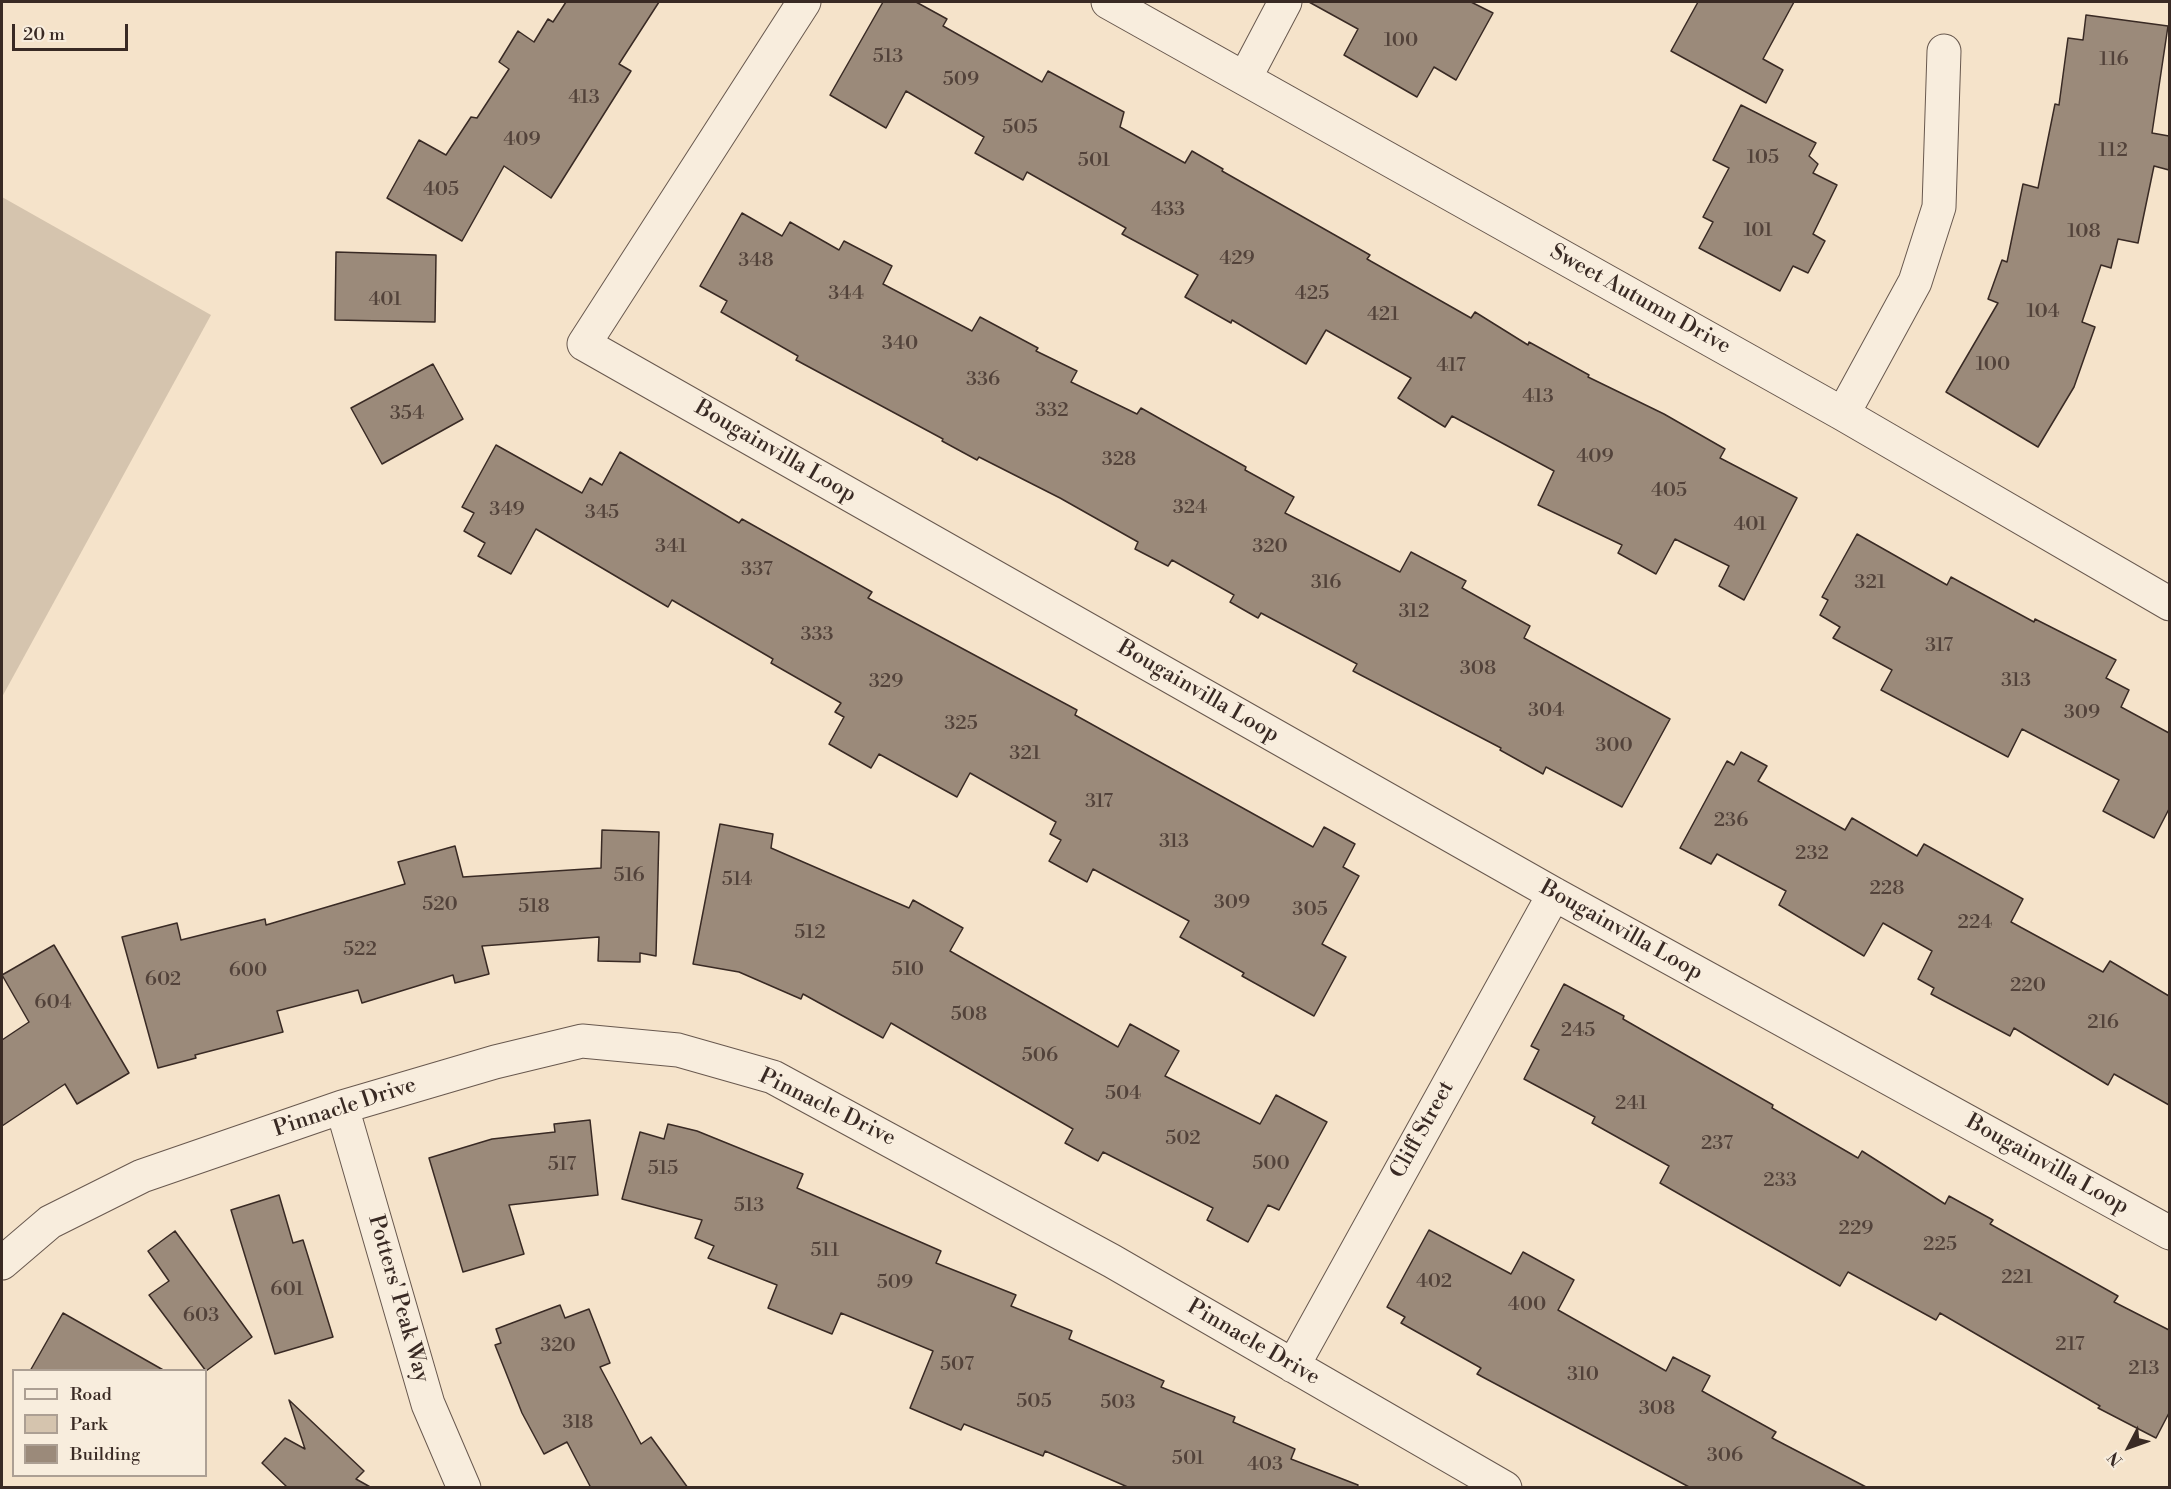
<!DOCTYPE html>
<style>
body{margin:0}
#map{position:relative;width:2171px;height:1489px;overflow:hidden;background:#f5e3ca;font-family:"Libre Bodoni",serif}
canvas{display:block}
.frame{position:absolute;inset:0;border:3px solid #392a24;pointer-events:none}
.legend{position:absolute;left:12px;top:1369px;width:195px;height:108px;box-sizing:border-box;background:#f8eddd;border:2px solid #ac9f93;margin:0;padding:8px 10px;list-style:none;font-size:18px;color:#392a24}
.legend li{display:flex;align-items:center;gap:12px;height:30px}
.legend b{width:30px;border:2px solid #ac9f93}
.north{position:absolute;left:2099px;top:1417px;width:60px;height:60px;-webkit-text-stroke:4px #f8eddd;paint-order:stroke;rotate:229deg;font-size:16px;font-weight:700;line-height:24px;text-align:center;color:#392a24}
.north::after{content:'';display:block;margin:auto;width:21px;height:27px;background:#392a24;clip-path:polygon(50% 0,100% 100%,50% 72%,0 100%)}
.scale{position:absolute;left:12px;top:24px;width:116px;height:27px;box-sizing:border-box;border:3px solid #392a24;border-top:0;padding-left:8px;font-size:18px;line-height:21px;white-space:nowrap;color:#392a24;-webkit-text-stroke:4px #f8eddd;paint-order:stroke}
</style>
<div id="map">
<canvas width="2171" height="1489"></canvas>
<div class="frame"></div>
<ul class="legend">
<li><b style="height:8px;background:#f8eddd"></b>Road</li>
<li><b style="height:16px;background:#d5c4ae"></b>Park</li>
<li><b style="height:16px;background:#9b8a7a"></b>Building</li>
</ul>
<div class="north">N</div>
<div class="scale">20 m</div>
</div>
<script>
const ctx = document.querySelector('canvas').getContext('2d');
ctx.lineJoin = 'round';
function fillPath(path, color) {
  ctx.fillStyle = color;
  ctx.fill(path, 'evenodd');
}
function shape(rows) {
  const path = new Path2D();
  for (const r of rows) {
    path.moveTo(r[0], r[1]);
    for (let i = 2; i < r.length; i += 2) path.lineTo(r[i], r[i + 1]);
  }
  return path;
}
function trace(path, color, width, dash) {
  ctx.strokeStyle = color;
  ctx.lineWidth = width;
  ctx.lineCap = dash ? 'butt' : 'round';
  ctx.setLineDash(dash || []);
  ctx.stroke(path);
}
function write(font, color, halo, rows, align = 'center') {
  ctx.font = font + ' "Libre Bodoni",serif';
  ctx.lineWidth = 5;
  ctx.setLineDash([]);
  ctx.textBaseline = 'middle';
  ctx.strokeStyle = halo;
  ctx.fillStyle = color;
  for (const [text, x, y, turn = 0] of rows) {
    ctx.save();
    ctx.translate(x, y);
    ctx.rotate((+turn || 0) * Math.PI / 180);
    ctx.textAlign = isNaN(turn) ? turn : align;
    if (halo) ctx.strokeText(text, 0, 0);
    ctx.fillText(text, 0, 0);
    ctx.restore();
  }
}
fillPath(shape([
 [2,197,211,315,2,697]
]), '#d5c4ae');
const building = shape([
 [566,2,659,2,619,64,631,71,551,198,504,166,462,241,387,198,419,140,446,155,471,117,477,118,509,69,499,62,518,31,534,42,548,19,553,22,566,2],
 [883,2,916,2,947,19,943,26,1042,82,1048,71,1096,97,1124,112,1120,127,1185,163,1192,151,1223,169,1222,171,1370,255,1367,259,1471,318,1475,312,1528,345,1529,342,1589,375,1588,377,1664,414,1725,449,1720,458,1797,498,1744,600,1719,586,1729,566,1675,539,1656,574,1618,553,1622,545,1538,505,1554,471,1452,416,1445,427,1398,398,1411,378,1326,330,1306,364,1232,320,1231,323,1185,297,1198,275,1122,234,1126,228,1027,172,1023,180,975,153,984,137,906,91,886,128,830,95,883,2],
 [1309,2,1471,2,1493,13,1456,80,1434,67,1417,97,1344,55,1358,29,1309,2],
 [1698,2,1794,2,1763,59,1783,70,1766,103,1671,51,1698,2],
 [2086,15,2168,26,2152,133,2169,136,2169,170,2154,166,2138,243,2118,239,2111,268,2101,265,2082,322,2095,327,2074,387,2038,447,1946,392,1998,303,1988,299,2002,260,2007,262,2023,184,2038,188,2055,104,2059,105,2068,38,2083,40,2086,15],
 [1741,105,1816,143,1809,156,1818,164,1813,173,1837,185,1813,234,1825,241,1808,273,1793,266,1780,291,1699,248,1713,222,1703,217,1729,168,1713,160,1741,105],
 [742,213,782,236,790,222,839,250,844,241,892,266,883,284,972,331,980,317,1038,348,1036,351,1077,371,1071,382,1137,414,1141,408,1246,467,1245,470,1294,497,1285,513,1400,572,1411,552,1466,581,1462,588,1530,626,1524,638,1670,719,1622,807,1546,767,1543,774,1500,750,1501,748,1353,671,1357,664,1261,613,1258,618,1230,602,1234,595,1172,560,1168,566,1135,549,1138,542,1060,498,979,457,977,460,942,441,943,439,796,360,798,356,721,312,727,301,700,286,742,213],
 [336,252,436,255,435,322,335,320,336,252],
 [433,364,463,419,382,464,351,408,433,364],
 [496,445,582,493,590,478,602,485,620,452,739,523,742,519,872,592,868,598,1077,710,1075,715,1313,847,1324,827,1355,844,1343,867,1359,876,1322,944,1346,957,1314,1016,1242,976,1244,973,1180,937,1189,921,1093,869,1087,882,1049,861,1061,840,1050,834,1056,822,970,773,957,797,879,754,871,768,829,744,844,717,835,712,841,703,771,663,773,659,672,600,668,607,536,529,511,574,478,556,485,543,464,531,474,513,462,507,496,445],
 [1857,534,1947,585,1951,577,2034,622,2035,619,2116,660,2106,678,2129,690,2121,707,2169,733,2169,809,2154,838,2103,811,2119,780,2022,729,2008,757,1881,690,1892,670,1833,638,1840,627,1820,615,1828,600,1822,597,1857,534],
 [1741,752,1767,766,1758,781,1845,830,1852,818,1917,856,1924,844,2023,899,2011,922,2103,972,2110,961,2169,996,2169,1105,2114,1074,2108,1085,2014,1028,2010,1036,1931,994,1934,988,1918,979,1932,951,1883,923,1864,956,1779,905,1786,891,1717,854,1711,864,1680,848,1727,761,1734,765,1741,752],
 [720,824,773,834,771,848,909,908,913,900,963,928,950,951,1118,1047,1130,1024,1179,1051,1165,1076,1260,1124,1276,1095,1327,1122,1279,1210,1268,1205,1248,1242,1207,1220,1213,1208,1103,1152,1098,1161,1065,1143,1073,1129,891,1023,883,1038,803,994,801,999,739,972,693,964,720,824],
 [602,830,659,832,656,956,640,953,640,962,598,961,599,937,482,946,489,974,455,983,453,975,362,1003,358,990,277,1011,283,1032,195,1055,196,1058,158,1068,122,937,177,923,181,940,265,919,266,925,405,884,398,862,455,846,463,877,601,868,602,830],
 [54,945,129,1073,77,1104,65,1084,2,1126,2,1040,29,1022,2,975,54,945],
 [1564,984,1624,1016,1623,1019,1773,1105,1772,1108,1858,1158,1862,1151,1945,1204,1949,1196,1993,1220,1990,1224,2118,1296,2114,1302,2169,1330,2169,1413,2156,1438,2098,1408,2100,1406,1940,1313,1936,1320,1848,1272,1840,1286,1660,1183,1669,1166,1592,1123,1595,1117,1524,1079,1539,1050,1531,1046,1564,984],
 [590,1120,598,1195,509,1205,524,1254,463,1272,429,1158,492,1139,555,1132,554,1124,590,1120],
 [668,1124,697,1131,803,1174,797,1188,941,1251,936,1263,1016,1295,1011,1306,1072,1331,1069,1339,1164,1381,1161,1387,1235,1417,1233,1422,1295,1449,1291,1459,1358,1485,1357,1488,1130,1488,1045,1451,1043,1456,964,1424,961,1430,910,1408,933,1351,841,1313,832,1334,768,1308,777,1285,708,1258,714,1246,695,1238,702,1220,622,1199,640,1132,664,1139,668,1124],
 [279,1195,293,1243,303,1240,333,1337,275,1354,231,1210,279,1195],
 [1429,1230,1511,1274,1523,1252,1574,1280,1558,1310,1666,1371,1673,1357,1710,1376,1702,1391,1776,1432,1772,1438,1868,1488,1691,1488,1477,1374,1481,1368,1401,1323,1405,1317,1387,1307,1429,1230],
 [175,1231,252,1337,206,1371,149,1295,169,1281,148,1251,175,1231],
 [560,1305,565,1318,589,1309,610,1363,600,1367,641,1444,651,1437,688,1488,591,1488,567,1442,544,1454,522,1413,495,1345,501,1343,496,1329,560,1305],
 [63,1313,165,1371,30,1371,63,1313],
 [289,1400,364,1471,356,1479,372,1488,288,1488,262,1463,285,1438,305,1449,289,1400]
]);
fillPath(building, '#9b8a7a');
trace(building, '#392a24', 1.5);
const minor = shape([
 [804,2,584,344,1554,894,2170,1233],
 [1108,2,1843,414,2170,604],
 [1245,78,1285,2],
 [1843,414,1915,282,1939,207,1944,51],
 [342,1107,428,1404,464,1488],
 [2,1263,50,1222,142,1176,342,1107,495,1062,582,1041,678,1050,773,1077,1112,1261,1505,1488],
 [1293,1366,1554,894]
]);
trace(minor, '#68584e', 35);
trace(minor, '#f8eddd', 33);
write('20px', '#52423a', null, [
 ["100",1401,41],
 ["513",888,57],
 ["116",2114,60],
 ["509",961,80],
 ["413",584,98],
 ["505",1020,128],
 ["409",522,140],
 ["112",2113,151],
 ["105",1763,158],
 ["501",1094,161],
 ["405",441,190],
 ["433",1168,210],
 ["101",1758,231],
 ["108",2084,232],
 ["429",1237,259],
 ["348",756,261],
 ["344",846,294],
 ["425",1312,294],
 ["401",385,300],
 ["104",2043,312],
 ["421",1383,315],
 ["340",900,344],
 ["100",1993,365],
 ["417",1451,366],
 ["336",983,380],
 ["413",1538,397],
 ["332",1052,411],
 ["354",407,414],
 ["409",1595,457],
 ["328",1119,460],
 ["405",1669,491],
 ["324",1190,508],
 ["349",507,510],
 ["345",602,513],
 ["401",1750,525],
 ["341",671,547],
 ["320",1270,547],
 ["337",757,570],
 ["316",1326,583],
 ["321",1870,583],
 ["312",1414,612],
 ["333",817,635],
 ["317",1939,646],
 ["308",1478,669],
 ["313",2016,681],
 ["329",886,682],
 ["304",1546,711],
 ["309",2082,713],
 ["325",961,724],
 ["300",1614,746],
 ["321",1025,754],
 ["317",1099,802],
 ["236",1731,821],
 ["313",1174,842],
 ["232",1812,854],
 ["516",629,876],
 ["514",737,880],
 ["228",1887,889],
 ["309",1232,903],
 ["520",440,905],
 ["518",534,907],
 ["305",1310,910],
 ["224",1975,923],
 ["512",810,933],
 ["522",360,950],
 ["510",908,970],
 ["600",248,971],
 ["602",163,980],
 ["220",2028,986],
 ["604",53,1003],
 ["508",969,1015],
 ["216",2103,1023],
 ["245",1578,1031],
 ["506",1040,1056],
 ["504",1123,1094],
 ["241",1631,1104],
 ["502",1183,1139],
 ["237",1717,1144],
 ["500",1271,1164],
 ["517",562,1165],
 ["515",663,1169],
 ["233",1780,1181],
 ["513",749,1206],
 ["229",1856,1229],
 ["225",1940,1245],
 ["511",825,1251],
 ["221",2017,1278],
 ["402",1434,1282],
 ["509",895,1283],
 ["601",287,1290],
 ["400",1527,1305],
 ["603",201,1316],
 ["217",2070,1345],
 ["320",558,1346],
 ["507",957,1365],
 ["213",2144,1369],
 ["310",1583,1375],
 ["505",1034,1402],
 ["503",1118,1403],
 ["308",1657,1409],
 ["318",578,1423],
 ["306",1725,1456],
 ["501",1188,1459],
 ["403",1265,1465]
]);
write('22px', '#392a24', '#f8eddd', [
 ["Sweet Autumn Drive",1640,300,29],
 ["Bougainvilla Loop",775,452,30],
 ["Bougainvilla Loop",1198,692,30],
 ["Bougainvilla Loop",1621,931,29],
 ["Pinnacle Drive",345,1108,-18],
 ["Pinnacle Drive",827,1108,26],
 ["Cliff Street",1423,1130,-61],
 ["Bougainvilla Loop",2047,1165,29],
 ["Potters' Peak Way",398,1299,74],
 ["Pinnacle Drive",1253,1343,30]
]);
</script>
